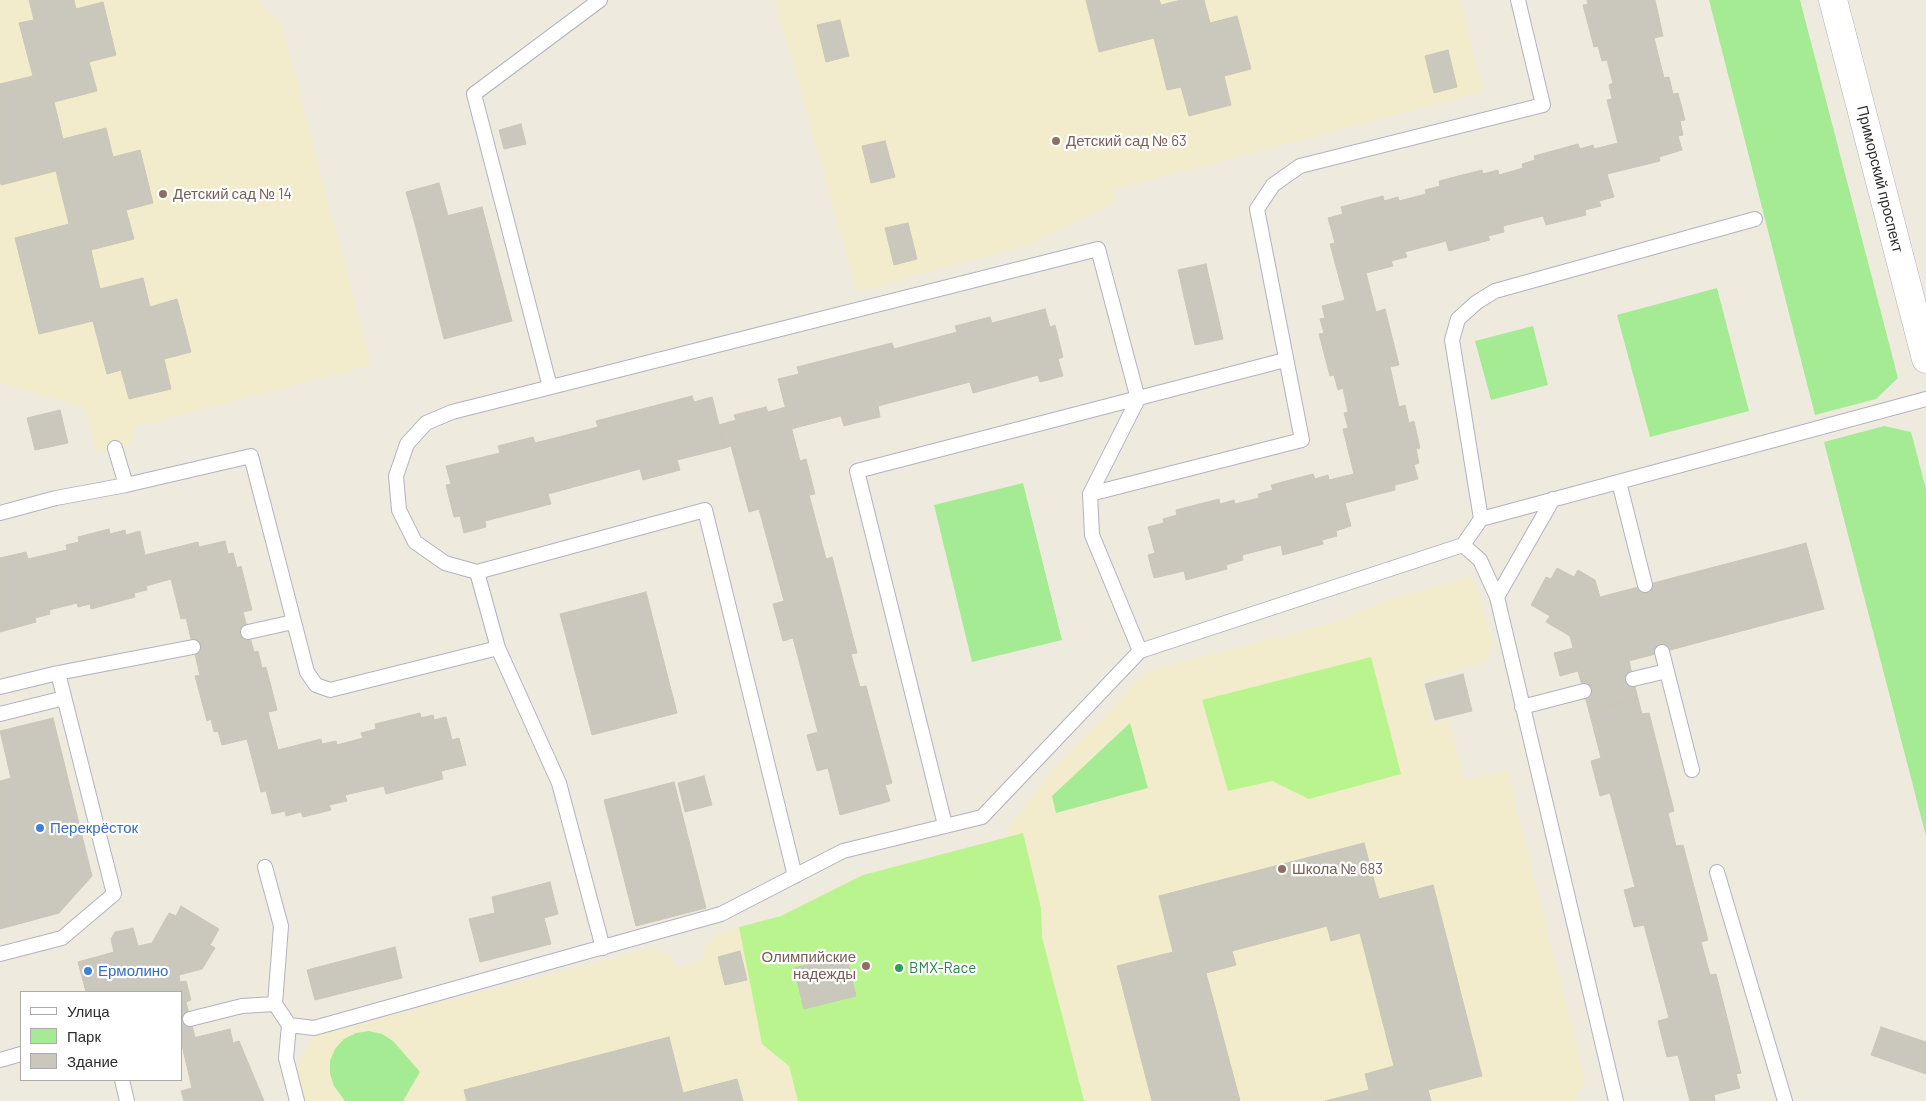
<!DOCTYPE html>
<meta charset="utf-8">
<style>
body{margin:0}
#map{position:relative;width:1926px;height:1101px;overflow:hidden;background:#efeade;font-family:Barlow,sans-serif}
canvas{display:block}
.legend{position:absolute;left:20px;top:991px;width:162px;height:90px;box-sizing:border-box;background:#fff;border:1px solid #ababab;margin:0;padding:6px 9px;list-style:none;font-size:15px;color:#2c2c2c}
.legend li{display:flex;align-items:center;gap:10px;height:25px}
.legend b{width:25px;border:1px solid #ababab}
</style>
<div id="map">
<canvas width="1926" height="1101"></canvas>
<ul class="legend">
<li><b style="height:6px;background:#fff"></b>Улица</li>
<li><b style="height:14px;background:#a5eb94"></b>Парк</li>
<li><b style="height:14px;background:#cac8bc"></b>Здание</li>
</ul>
</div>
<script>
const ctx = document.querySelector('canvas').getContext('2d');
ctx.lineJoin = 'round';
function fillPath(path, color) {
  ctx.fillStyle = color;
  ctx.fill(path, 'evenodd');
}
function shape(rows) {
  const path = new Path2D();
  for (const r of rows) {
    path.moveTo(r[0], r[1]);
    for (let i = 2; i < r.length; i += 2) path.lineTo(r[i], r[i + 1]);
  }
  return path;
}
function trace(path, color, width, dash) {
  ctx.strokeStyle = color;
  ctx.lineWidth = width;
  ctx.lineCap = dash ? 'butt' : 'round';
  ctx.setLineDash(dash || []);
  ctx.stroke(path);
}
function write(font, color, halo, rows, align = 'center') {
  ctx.font = font + ' Barlow,sans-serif';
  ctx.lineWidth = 4.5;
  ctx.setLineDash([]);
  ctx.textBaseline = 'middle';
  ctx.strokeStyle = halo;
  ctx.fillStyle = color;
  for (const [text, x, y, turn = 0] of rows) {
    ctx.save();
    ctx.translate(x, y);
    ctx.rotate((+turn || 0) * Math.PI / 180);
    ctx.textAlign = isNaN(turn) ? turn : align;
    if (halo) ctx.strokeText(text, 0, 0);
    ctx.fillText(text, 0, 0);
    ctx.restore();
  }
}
fillPath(shape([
 [0,0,257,0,281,22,371,365,135,427,131,444,96,452,84,408,0,382],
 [775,0,1460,0,1483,92,1112,190,1115,203,1031,244,857,292],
 [1467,577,1474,579,1493,643,1488,661,1421,681,1432,724,1449,720,1465,780,1507,771,1585,1080,1573,1101,304,1101,295,1068,314,1036,652,948,672,957,676,968,704,960,704,951,715,934,781,916,863,875,1009,837,1007,830,1054,768,1147,671,1336,622,1385,601]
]), '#f2eccc');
fillPath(shape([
 [1709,0,1800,0,1898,378,1876,399,1815,415],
 [1717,288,1749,411,1650,437,1617,315],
 [1533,326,1548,385,1491,400,1475,341],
 [1884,426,1911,432,1926,489,1926,836,1824,442],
 [1023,483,1062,640,972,662,934,505],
 [1130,723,1148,788,1056,813,1052,796],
 [369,1031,382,1034,393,1041,420,1072,403,1101,345,1101,334,1086,330,1074,330,1061,335,1049,344,1039,356,1033]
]), '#a5eb94');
fillPath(shape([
 [1371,657,1401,774,1309,799,1272,781,1228,791,1202,700],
 [1023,833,1041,908,1042,937,1084,1101,798,1101,789,1066,762,1044,739,927,781,916,863,875]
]), '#baf48f');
const building = shape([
 [29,0,74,0,76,9,103,2,116,55,89,62,97,91,54,102,63,139,106,128,113,157,140,150,153,203,126,210,134,239,91,250,100,289,143,278,150,307,177,299,191,352,164,359,171,389,129,399,121,370,107,374,93,321,39,334,15,238,69,224,56,171,1,185,0,179,0,84,33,76,19,23,34,20,29,0],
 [1086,0,1159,0,1161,5,1181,0,1204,0,1210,23,1237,16,1251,69,1224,76,1231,105,1189,116,1181,87,1167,90,1154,38,1099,52,1086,0],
 [1587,0,1655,0,1663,36,1654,38,1664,78,1669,77,1673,94,1678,93,1685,120,1680,121,1683,135,1678,136,1682,150,1659,157,1660,161,1607,174,1614,197,1599,201,1601,206,1585,210,1586,215,1546,225,1543,216,1503,226,1504,232,1488,236,1490,240,1449,251,1446,241,1405,252,1407,257,1391,261,1393,266,1366,273,1376,312,1385,309,1399,365,1390,367,1399,407,1405,405,1409,423,1414,421,1420,448,1416,449,1419,463,1414,465,1418,479,1395,485,1395,490,1345,503,1351,526,1336,531,1337,536,1322,540,1323,544,1283,555,1281,545,1242,555,1243,560,1226,565,1227,569,1186,580,1184,571,1154,578,1148,555,1155,553,1148,527,1164,523,1163,519,1177,515,1176,510,1219,499,1220,504,1234,500,1235,504,1259,498,1258,494,1273,490,1271,485,1313,474,1315,479,1328,475,1329,480,1354,474,1343,429,1348,428,1344,413,1348,412,1343,388,1338,390,1334,375,1330,376,1319,334,1324,333,1320,319,1325,318,1322,306,1345,300,1330,244,1335,243,1328,218,1343,214,1341,207,1383,196,1384,201,1398,197,1399,201,1426,194,1425,190,1440,186,1439,181,1482,170,1483,174,1498,170,1499,175,1523,168,1522,164,1535,160,1534,156,1578,144,1580,149,1593,145,1594,149,1618,143,1607,100,1612,99,1609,85,1613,83,1607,60,1602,61,1598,46,1594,47,1583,5,1588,4,1587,0],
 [840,20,849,56,826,62,817,25,840,20],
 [1448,50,1457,87,1434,93,1425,56,1448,50],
 [521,124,526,144,504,149,499,130,521,124],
 [885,141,895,177,871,183,862,146,885,141],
 [439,183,448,216,415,224,406,192,439,183],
 [482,207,512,321,444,339,415,224,482,207],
 [908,223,917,259,894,265,885,228,908,223],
 [1206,264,1223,339,1195,345,1178,270,1206,264],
 [1045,309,1050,327,1055,325,1063,357,1058,359,1063,376,1040,382,1038,375,973,393,970,382,878,406,880,417,863,421,844,426,841,416,791,429,778,379,799,374,797,367,892,343,894,349,957,332,955,326,990,317,992,323,1045,309],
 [692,396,694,402,712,397,725,448,677,460,680,470,643,480,640,469,548,494,551,504,485,521,486,527,464,533,460,516,454,517,446,485,451,484,446,466,500,453,498,446,533,437,535,443,598,427,596,421,692,396],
 [766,407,768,412,786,407,800,461,806,459,815,494,809,495,826,559,832,557,857,653,851,654,860,687,866,686,892,783,885,785,890,801,840,815,828,768,817,771,807,735,818,732,793,638,783,641,773,604,784,601,759,509,749,512,731,446,725,448,719,425,736,420,734,415,766,407],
 [60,410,68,443,35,450,27,418,60,410],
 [109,529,110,534,125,530,126,535,140,531,145,555,198,542,199,547,225,541,228,554,233,553,237,568,241,566,252,610,243,612,254,652,258,651,262,668,266,667,277,710,268,712,278,750,321,739,322,744,336,741,337,745,363,738,361,733,376,729,375,724,420,713,421,718,433,715,434,720,446,717,452,740,459,738,466,765,441,771,443,779,386,794,384,786,345,795,347,801,329,805,331,810,303,817,301,812,286,816,285,811,272,814,266,791,261,792,247,739,222,745,218,731,214,732,211,719,207,721,195,676,200,675,186,618,181,619,171,579,146,586,147,590,134,593,135,597,91,609,90,604,78,607,77,603,49,610,50,614,35,618,36,622,0,632,0,558,26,552,28,559,67,550,66,545,79,542,78,537,109,529],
 [1806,543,1824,609,1629,661,1638,699,1589,711,1578,671,1560,676,1554,653,1573,648,1570,636,1546,622,1550,616,1531,605,1546,577,1551,579,1557,568,1574,577,1578,570,1595,580,1600,597,1806,543],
 [646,592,677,713,592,735,560,614,646,592],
 [1463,674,1472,711,1435,720,1425,684,1463,674],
 [1638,699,1642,714,1649,713,1674,811,1668,813,1676,846,1683,845,1708,940,1701,942,1710,975,1716,974,1741,1073,1736,1074,1740,1088,1690,1101,1678,1055,1667,1057,1658,1021,1669,1018,1644,925,1634,927,1624,890,1635,887,1610,793,1600,796,1591,761,1601,758,1589,711,1638,699],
 [53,718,92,876,59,913,0,929,0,781,11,778,0,731,53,718],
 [704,776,712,805,685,812,678,783,704,776],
 [674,782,706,908,636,926,604,800,674,782],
 [1364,843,1379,899,1433,885,1482,1076,1428,1090,1431,1101,1325,1101,1369,1090,1365,1074,1394,1066,1360,933,1331,941,1327,926,1232,951,1236,965,1206,973,1240,1101,1152,1101,1117,966,1173,952,1159,896,1364,843],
 [550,882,558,914,544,918,551,944,480,962,469,919,495,913,492,897,550,882],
 [181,906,219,929,210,945,215,948,202,969,179,975,180,982,186,981,191,1000,186,1002,195,1037,181,1041,181,992,86,992,78,962,114,952,111,939,115,932,133,928,138,946,152,943,169,913,176,916,181,906],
 [395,947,402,978,315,1000,307,970,395,947],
 [740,951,747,980,725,985,718,957,740,951],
 [846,955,856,996,804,1009,794,968,846,955],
 [1881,1027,1926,1042,1926,1074,1871,1055,1881,1027],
 [230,1029,233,1043,239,1041,264,1101,184,1101,181,1091,192,1088,181,1041,230,1029],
 [669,1037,683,1093,737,1079,743,1101,467,1101,464,1090,669,1037],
 [1714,1095,1715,1101,1690,1101,1714,1095]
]);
fillPath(building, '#cac8bc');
trace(building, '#cbc7b7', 1);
const lane = shape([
 [550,387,474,94,600,0],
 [115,448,126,485],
 [1619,482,1645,585],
 [1553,499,1497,597,1616,1101],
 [0,513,56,498,126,485,251,456,307,672,316,685,330,690,498,648,559,783,603,948],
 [1481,519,1452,340,1458,319,1477,302,1495,291,1755,219],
 [1463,545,1480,560,1497,597],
 [477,572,705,510,795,876],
 [248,632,293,622],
 [498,648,477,572,445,563,415,542,399,510,396,476,407,444,426,423,452,412,1098,249,1138,399,1090,494],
 [1140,651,1092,535,1090,494,1302,440,1257,209,1273,185,1300,166,1543,105,1518,0],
 [1662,652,1692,770],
 [1633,679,1667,671],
 [0,687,58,673,193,647],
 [1522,707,1584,691],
 [0,714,64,698],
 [945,825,857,471,1285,360],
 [265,867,281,926,275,1004],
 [1717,872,1785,1101],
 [0,954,62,938,114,894,58,673],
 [190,1019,242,1006,275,1004,289,1025,314,1028,721,914,843,851,982,817,1140,651,1463,545,1481,519,1926,399],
 [289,1025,286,1058,297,1101],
 [0,1060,21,1054],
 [122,1080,127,1101]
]);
const secondary = shape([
 [1833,0,1926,359]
]);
trace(lane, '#b1b2c1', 16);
trace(secondary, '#b1b2c1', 29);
trace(lane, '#fff', 14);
trace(secondary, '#fff', 28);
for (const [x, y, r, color] of [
 [1056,141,5,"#8d6e63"],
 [163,194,5,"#8d6e63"],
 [40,828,5,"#3f7fe0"],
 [1282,869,5,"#8d6e63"],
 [866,966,5,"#8d6e63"],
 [899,968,5,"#2e9e5b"],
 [88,971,5,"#3f7fe0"]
]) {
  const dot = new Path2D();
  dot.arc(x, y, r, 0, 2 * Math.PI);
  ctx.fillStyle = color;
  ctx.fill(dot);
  trace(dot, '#fff', 2);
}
write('15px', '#785e54', '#fff', [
 ["Детский сад № 63",1066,141],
 ["Детский сад № 14",173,194],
 ["Школа № 683",1292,869],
 ["Олимпийские",856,957,"right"],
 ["надежды",856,974,"right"]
], 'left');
write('15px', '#2c2c2c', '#fff', [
 ["Приморский проспект",1880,179,76]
]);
write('15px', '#366cbe', '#fff', [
 ["Перекрёсток",50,828],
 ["Ермолино",98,971]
], 'left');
write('15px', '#27864d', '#fff', [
 ["BMX-Race",909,968]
], 'left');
</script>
